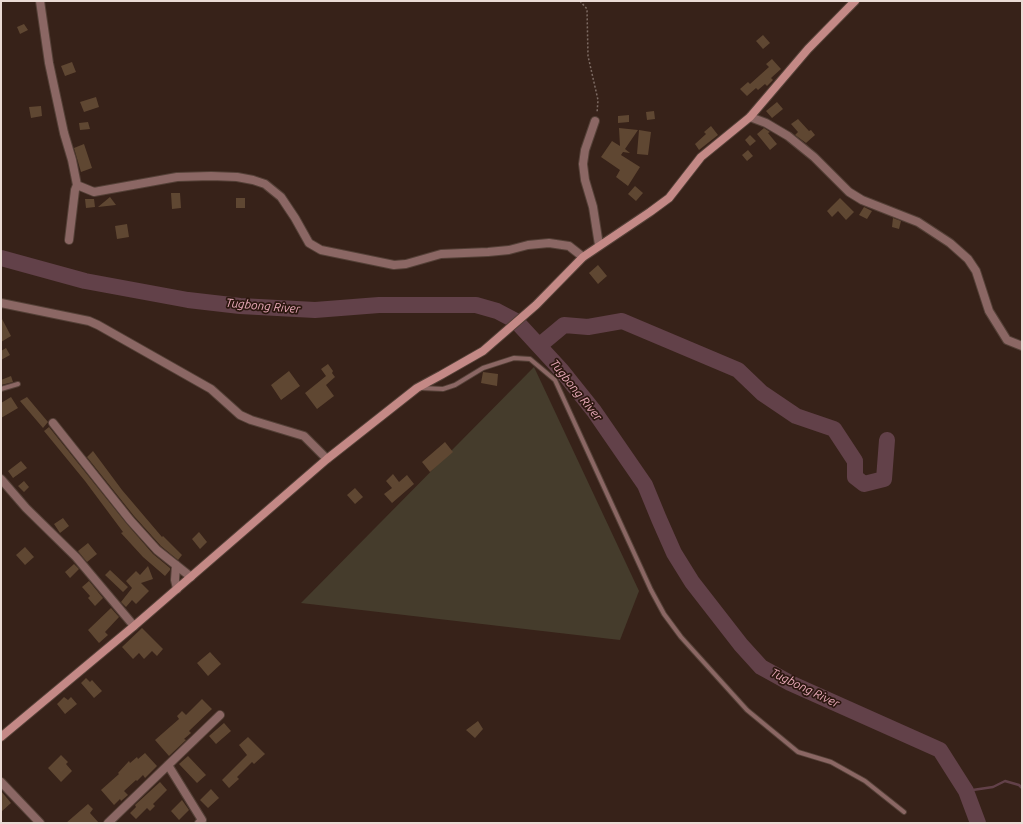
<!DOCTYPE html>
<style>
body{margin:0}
#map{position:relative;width:1023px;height:824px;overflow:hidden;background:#372219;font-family:Ubuntu,sans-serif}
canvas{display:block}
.frame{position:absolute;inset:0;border:2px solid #eadbd5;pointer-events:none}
</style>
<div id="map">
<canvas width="1023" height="824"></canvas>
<div class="frame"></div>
</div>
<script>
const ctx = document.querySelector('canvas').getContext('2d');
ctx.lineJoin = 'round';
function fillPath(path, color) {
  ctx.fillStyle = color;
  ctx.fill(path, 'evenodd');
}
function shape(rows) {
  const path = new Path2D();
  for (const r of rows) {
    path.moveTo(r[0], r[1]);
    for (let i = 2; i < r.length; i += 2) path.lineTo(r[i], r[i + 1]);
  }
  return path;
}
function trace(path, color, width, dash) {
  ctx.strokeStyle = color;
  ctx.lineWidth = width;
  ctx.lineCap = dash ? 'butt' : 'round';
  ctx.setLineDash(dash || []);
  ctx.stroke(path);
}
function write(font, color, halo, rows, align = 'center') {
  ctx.font = font + ' Ubuntu,sans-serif';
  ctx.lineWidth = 3.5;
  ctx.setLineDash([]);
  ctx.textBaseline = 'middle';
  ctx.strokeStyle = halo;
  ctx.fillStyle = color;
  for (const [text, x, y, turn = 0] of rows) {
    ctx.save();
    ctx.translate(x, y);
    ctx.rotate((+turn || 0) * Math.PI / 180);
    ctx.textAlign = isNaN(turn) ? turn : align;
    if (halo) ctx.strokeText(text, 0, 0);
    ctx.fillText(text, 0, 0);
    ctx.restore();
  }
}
fillPath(shape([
 [534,367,639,591,620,640,301,603]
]), '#453c2c');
trace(shape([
 [966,791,993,787,1005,781,1019,785,1022,788]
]), '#624149', 2.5);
trace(shape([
 [1,258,85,281,188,300,240,306,315,310,379,305,476,305,497,311,516,321,562,371,594,411,645,485,659,519,674,553,692,582,741,645,761,667,790,683,940,750,966,791,978,823],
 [540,345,564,325,588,327,622,321,738,370,762,393,796,416,834,429,855,461,855,477,864,484,884,479,887,440]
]), '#624149', 16);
fillPath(shape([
 [24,24,28,30,20,34,17,27],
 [763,35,770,43,763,49,756,41],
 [772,59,781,69,771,78,773,80,767,86,765,84,758,90,756,88,747,96,740,89,748,82,750,84,769,67,766,64],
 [72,62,76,72,65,76,61,66],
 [96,97,99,107,84,112,80,102],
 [777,102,783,109,772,118,766,111],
 [41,106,42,116,31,118,29,107],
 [654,111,655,119,647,120,646,112],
 [629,115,629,122,618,123,618,116],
 [798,119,809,131,811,130,815,135,806,143,795,135,798,132,791,124],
 [88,122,90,129,80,130,79,123],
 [711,126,718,135,699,150,695,144,706,134,704,132],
 [619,128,638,130,625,149,630,153,623,152,621,155,640,167,628,186,616,177,620,170,601,157,612,141,620,146],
 [764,128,770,132,768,133,777,144,770,150,757,134],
 [639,130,651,132,648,155,637,154],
 [750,135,756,141,750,146,745,140],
 [84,144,92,168,81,172,74,148],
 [748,150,753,156,747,161,742,155],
 [635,186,643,193,636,201,628,194],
 [171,193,180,193,181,208,172,209],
 [110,197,116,205,98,207],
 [236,198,245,198,245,208,236,208],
 [840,198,854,212,846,220,838,211,832,217,827,211],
 [85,199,94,199,95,207,86,208],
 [864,207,872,211,867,219,859,215],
 [893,218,901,221,899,229,892,227],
 [127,224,129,237,117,239,115,226],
 [598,265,607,276,598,284,589,273],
 [1,317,11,336,1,342],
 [6,348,10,355,1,360,1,351],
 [328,364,333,371,332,373,335,377,326,385,334,396,317,409,305,393,326,376,321,369],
 [289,371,300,386,281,400,271,385],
 [483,372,498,374,497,386,481,383],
 [11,376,13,382,1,385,1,380],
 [11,397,18,408,1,418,1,403],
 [27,397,48,422,43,428,20,401],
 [49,427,126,523,153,554,170,568,170,570,165,576,143,557,121,533,123,532,85,481,44,431],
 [445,442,453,452,430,472,422,462],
 [93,451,122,490,162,537,163,536,182,555,178,560,161,546,134,516,87,457],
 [21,461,27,468,13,478,8,471],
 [393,474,399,482,407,475,414,484,392,503,384,494,392,488,386,481],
 [24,481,29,487,24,492,18,486],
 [355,488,363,497,355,504,347,495],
 [63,518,69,526,60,533,54,524],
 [199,532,207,542,200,549,192,539],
 [88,543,97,554,87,562,78,551],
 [25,547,34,557,25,565,16,555],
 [74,564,79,569,70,578,65,572],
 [148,566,153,579,141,583,149,591,136,604,132,600,126,607,121,602,132,588,126,581,136,571,140,575],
 [110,570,128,587,123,592,105,575],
 [89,581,103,598,95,606,88,598,90,596,82,587],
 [111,608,119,617,105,632,108,635,99,643,88,630],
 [142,628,163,649,157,656,152,651,144,659,139,653,133,659,122,647],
 [210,652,221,664,208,676,197,663],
 [86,678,90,682,92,680,102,691,94,698,81,683],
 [64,697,68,700,71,697,77,704,65,714,57,704],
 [202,699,212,709,189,731,191,733,184,739,186,740,169,756,155,740,179,719,177,716,182,711,186,715],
 [478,721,483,729,475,738,466,730],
 [224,723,231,731,216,744,209,736],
 [248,737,265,754,254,764,252,762,237,777,239,779,229,788,222,780,247,755,239,745],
 [145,753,157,766,145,778,143,775,137,781,136,780,124,791,128,795,121,801,120,799,114,805,101,790,119,774,118,773,129,761,130,763,137,757,138,759],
 [61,755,68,762,66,764,72,771,61,782,48,768],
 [188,756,206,775,197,783,179,764],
 [160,782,167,790,153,804,155,806,150,811,147,808,136,819,130,813,136,807,135,805],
 [211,789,219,798,208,808,200,800],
 [1,791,11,803,1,812],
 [182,800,189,810,179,820,171,811],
 [88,804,93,809,90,813,99,823,66,823]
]), '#5f4732');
const lane = shape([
 [421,388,443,389,455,385,483,368,514,358,530,359,555,380,651,590,664,614,681,637,747,710,798,752,831,762,865,781,904,812],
 [1,389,18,384]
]);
const street = shape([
 [40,1,49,63,64,133,72,160,77,185,75,190,69,240],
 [750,117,766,123,788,136,814,157,849,192,862,200,918,222,950,243,968,259,976,271,989,311,1007,340,1022,346],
 [595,121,585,150,583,164,585,180,593,207,599,245],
 [77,185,94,192,177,177,211,176,237,177,253,180,265,184,281,197,295,218,309,243,321,250,394,265,406,264,441,254,488,252,509,250,528,245,549,243,569,246,583,257],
 [1,303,89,321,98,325,211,389,240,415,251,420,304,436,327,459],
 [53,423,130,520,157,550,191,577],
 [1,479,26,508,76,557,134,626],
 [176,565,175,580,177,589],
 [168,765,202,820,199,823],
 [1,782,40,823],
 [108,823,220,715]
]);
const secondary = shape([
 [1,737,134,626,327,459,417,388,441,375,483,351,536,305,583,257,650,212,669,198,701,157,750,117,808,49,855,1]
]);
trace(lane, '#544037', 6);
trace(street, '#544037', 10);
trace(secondary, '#544037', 10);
trace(shape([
 [580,1,587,9,588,56,598,100,597,113]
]), '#7d6b63', 1.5, [2, 2]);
trace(lane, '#8b6764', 4);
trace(street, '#8b6764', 8);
trace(secondary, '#c48986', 8);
write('italic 12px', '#e9aab9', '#2d1810', [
 ["Tugbong River",263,306,5],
 ["Tugbong River",576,390,51],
 ["Tugbong River",805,688,26]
]);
</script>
